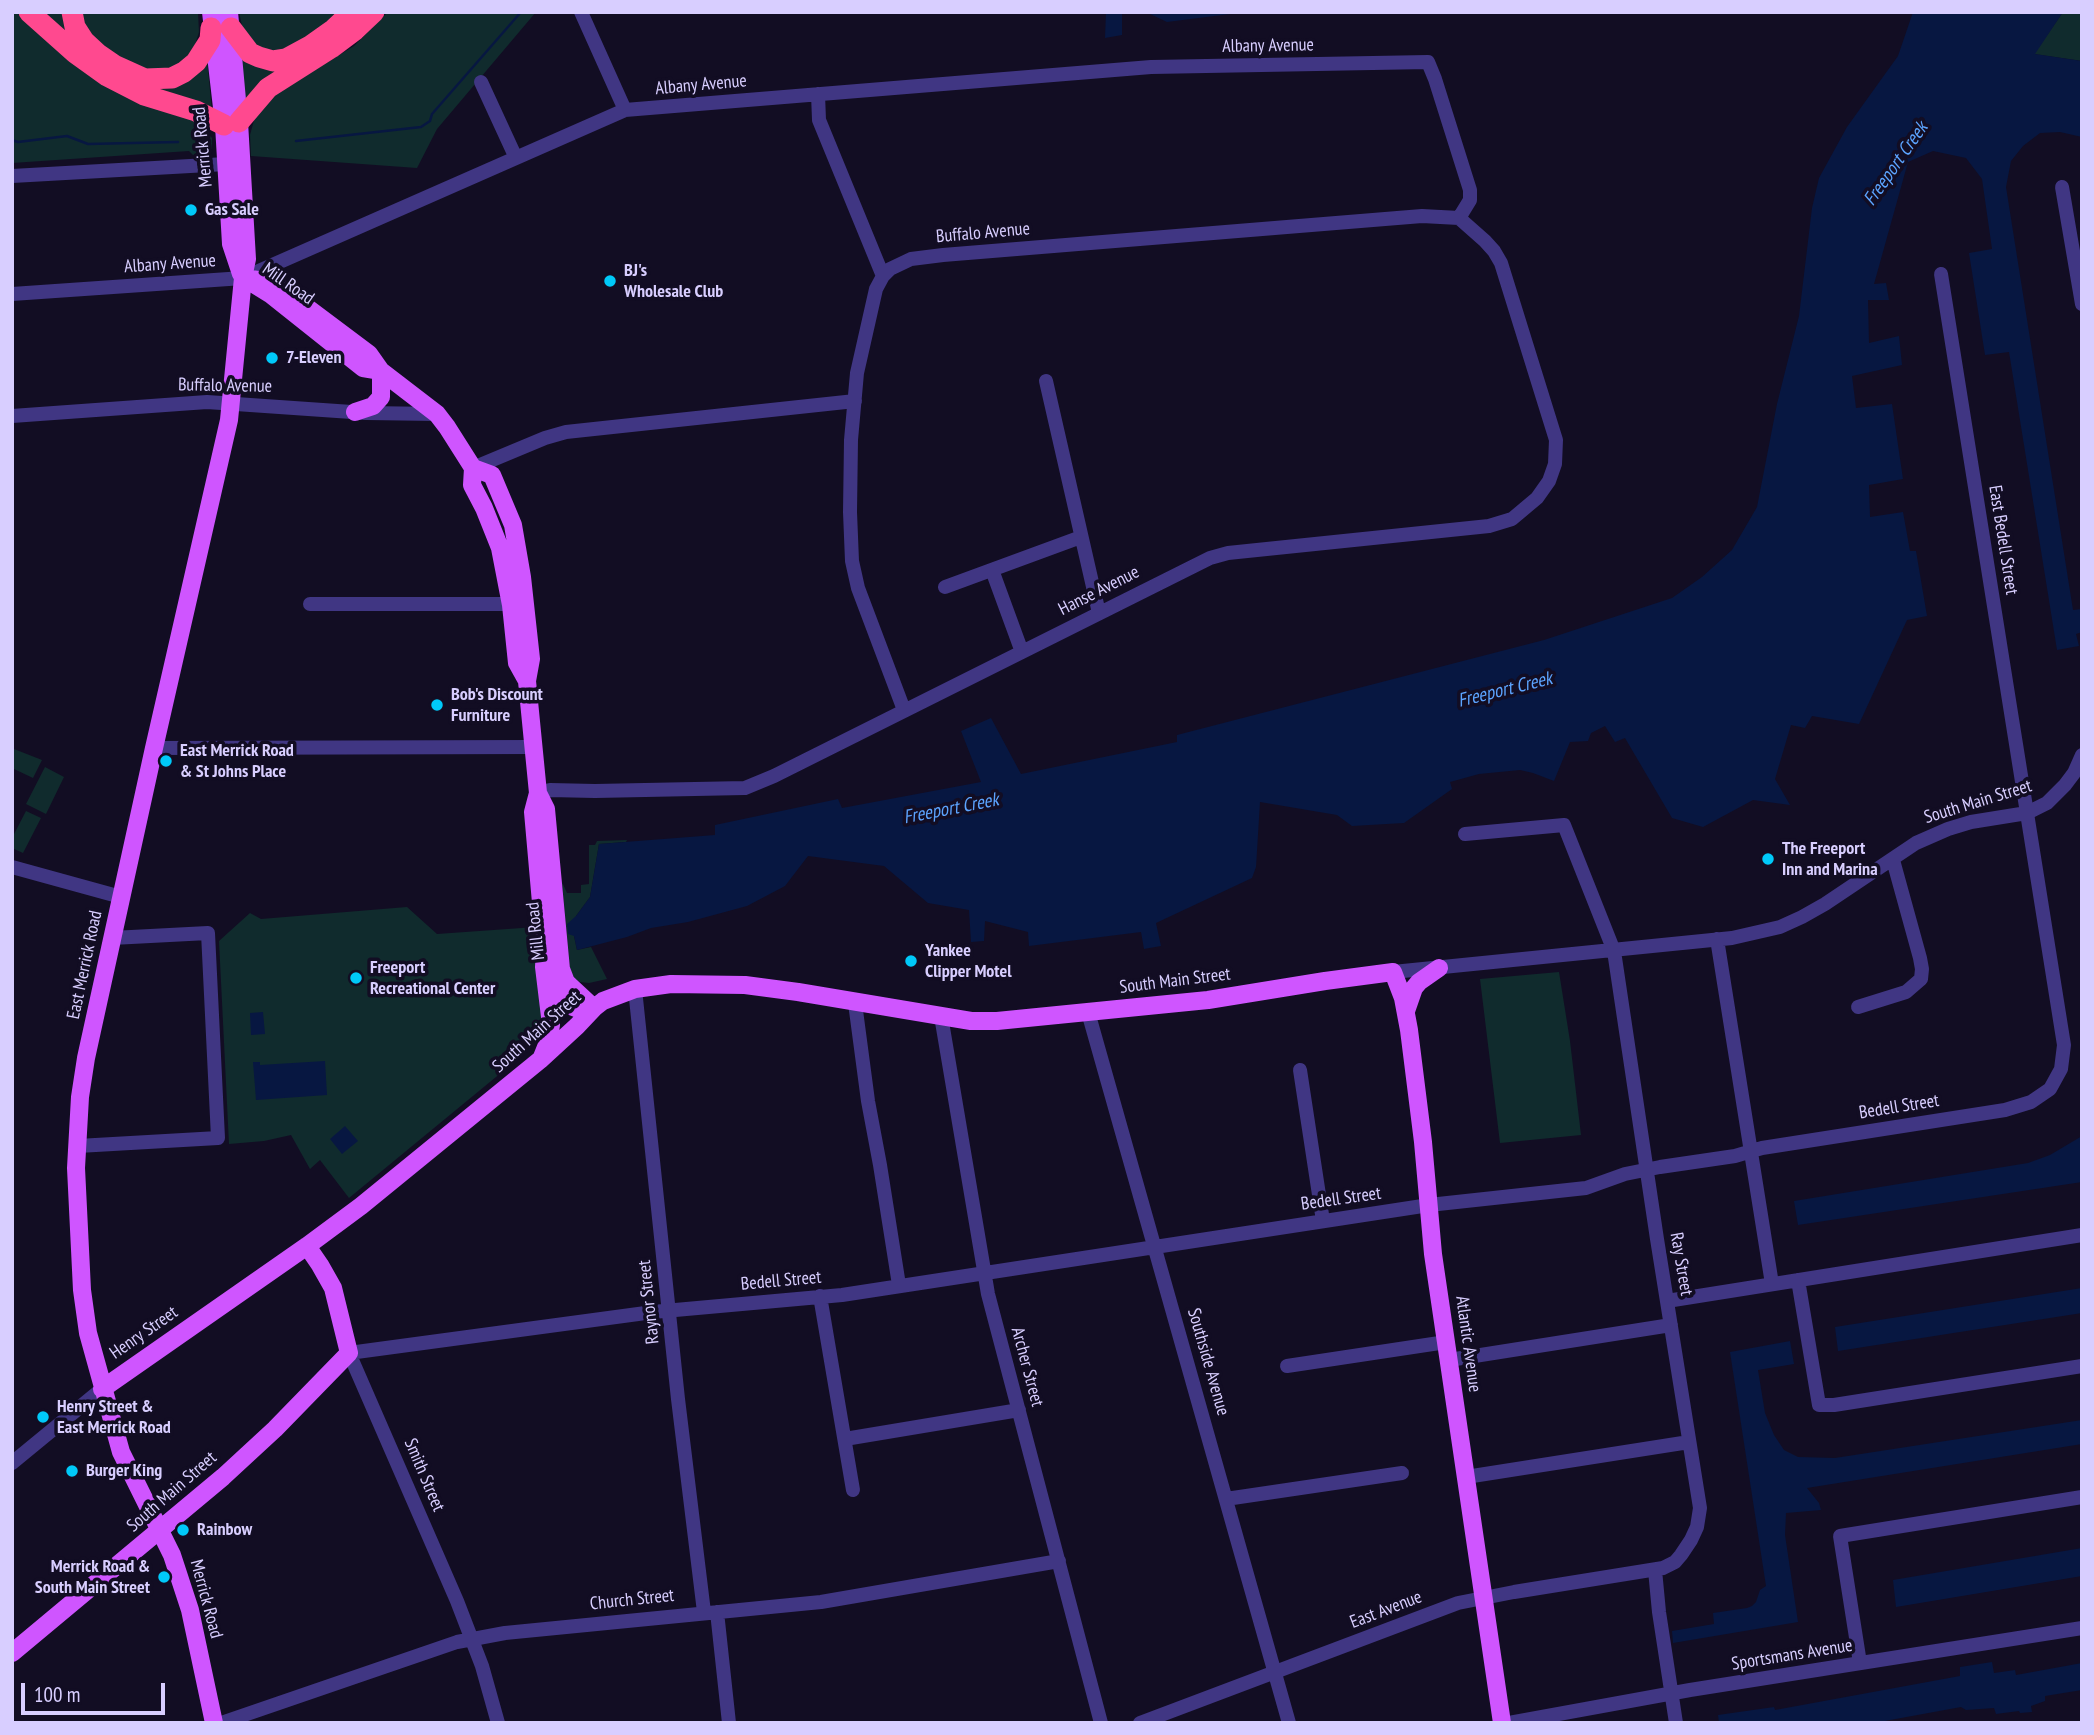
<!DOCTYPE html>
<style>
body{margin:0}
#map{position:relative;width:2094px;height:1735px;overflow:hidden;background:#120d23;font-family:"PT Sans Narrow",sans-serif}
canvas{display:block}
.frame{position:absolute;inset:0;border:14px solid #d8ceff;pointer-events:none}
.scale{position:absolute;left:21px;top:1683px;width:144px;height:32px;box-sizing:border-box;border:4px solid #d8ceff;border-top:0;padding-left:9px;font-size:21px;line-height:24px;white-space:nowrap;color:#d8ceff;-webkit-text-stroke:5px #120d23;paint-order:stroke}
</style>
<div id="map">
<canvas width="2094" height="1735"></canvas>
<div class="frame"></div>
<div class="scale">100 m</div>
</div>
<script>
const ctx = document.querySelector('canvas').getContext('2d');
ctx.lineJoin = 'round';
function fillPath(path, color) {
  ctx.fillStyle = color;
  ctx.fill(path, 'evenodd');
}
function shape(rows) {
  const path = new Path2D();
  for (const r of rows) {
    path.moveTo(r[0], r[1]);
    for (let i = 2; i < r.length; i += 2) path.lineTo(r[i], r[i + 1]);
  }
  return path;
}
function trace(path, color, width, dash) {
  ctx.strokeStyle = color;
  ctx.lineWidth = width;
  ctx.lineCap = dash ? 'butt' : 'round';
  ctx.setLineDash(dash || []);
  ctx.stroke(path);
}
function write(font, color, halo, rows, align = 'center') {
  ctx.font = font + ' "PT Sans Narrow",sans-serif';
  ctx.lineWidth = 7;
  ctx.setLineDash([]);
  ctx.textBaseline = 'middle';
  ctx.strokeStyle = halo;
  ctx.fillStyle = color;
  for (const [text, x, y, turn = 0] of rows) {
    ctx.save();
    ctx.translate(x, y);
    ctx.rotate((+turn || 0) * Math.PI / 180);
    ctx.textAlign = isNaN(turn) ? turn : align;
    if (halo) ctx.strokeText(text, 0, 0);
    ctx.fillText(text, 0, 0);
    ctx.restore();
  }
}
fillPath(shape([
 [12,12,20,12,203,126,212,138,212,150,208,155,193,155,189,151,12,163],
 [35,12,66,12,74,38,90,55,115,71,136,81,148,84,176,80,189,71,204,58,207,59,212,112,124,81,77,49],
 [75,12,198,12,199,32,192,55,162,76,138,72,85,38],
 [239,12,341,12,292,51,260,54,243,30],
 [388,12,536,12,437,129,417,168,251,156,250,135,256,113,268,98,354,46],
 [2063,12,2082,12,2082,61,2034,54],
 [237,53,291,61,246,102],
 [14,749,42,760,33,778,14,769],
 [45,767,64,777,46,814,26,804],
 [26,811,41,818,23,853,12,848,12,838],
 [627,840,626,842,599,844,590,897,576,916,574,936,577,950,591,947,607,979,589,983,580,982,574,978,570,969,562,882,567,893,581,893,581,885,589,884,589,845,595,845,597,841],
 [407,907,437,934,536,927,544,1028,530,1049,349,1198,320,1160,310,1169,291,1135,264,1141,229,1144,219,941,250,913,261,919],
 [1559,972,1570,1041,1581,1135,1500,1143,1480,979]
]), '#102b2d');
fillPath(shape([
 [1106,12,1122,12,1122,35,1105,38],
 [1146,12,1246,12,1167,22],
 [1913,12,2063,12,2035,54,2082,61,2082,137,2060,132,2040,133,2023,146,2011,161,2006,187,2073,610,2082,609,2082,632,2076,634,2079,646,2057,650,2009,352,1985,355,1969,253,1992,249,1982,179,1966,158,1933,151,1908,162,1874,284,1886,283,1889,300,1868,300,1869,343,1899,336,1902,365,1852,376,1856,408,1892,404,1903,479,1869,485,1870,517,1903,512,1910,551,1916,551,1927,616,1907,620,1859,724,1812,716,1805,728,1791,725,1775,779,1790,805,1753,800,1703,827,1672,818,1625,738,1615,742,1605,726,1591,733,1588,741,1570,742,1554,781,1533,773,1520,770,1479,774,1450,782,1452,789,1404,823,1352,826,1337,815,1260,802,1256,867,1252,878,1156,923,1161,946,1144,949,1141,932,1029,946,1028,932,985,921,984,941,971,942,969,910,928,903,884,866,808,856,785,886,747,906,688,922,651,928,627,937,577,950,574,936,568,934,567,924,576,916,590,897,599,844,715,835,715,825,838,799,842,808,981,782,961,731,991,718,1021,774,1177,742,1177,735,1544,640,1672,598,1702,577,1732,550,1757,507,1777,404,1799,316,1812,208,1819,178,1847,127,1898,56],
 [263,1012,265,1034,251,1035,250,1013],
 [325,1061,327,1095,256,1100,253,1062,260,1062,260,1065],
 [345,1126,358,1141,342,1154,330,1139],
 [2082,1136,2082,1182,1798,1225,1794,1201,2028,1163,2050,1155],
 [2082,1288,2082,1313,1838,1351,1835,1327],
 [1790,1341,1794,1364,1758,1370,1765,1413,1774,1435,1784,1450,1798,1457,1835,1458,2082,1420,2082,1444,1807,1488,1819,1503,1821,1510,1786,1513,1785,1535,1798,1622,1673,1643,1672,1631,1714,1624,1713,1613,1747,1608,1752,1606,1756,1602,1760,1590,1766,1586,1730,1352],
 [2082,1548,2082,1576,1896,1607,1893,1580],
 [1992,1662,1994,1673,2015,1670,2016,1675,2082,1663,2082,1690,2045,1696,2045,1701,2031,1706,2032,1712,2020,1713,2019,1711,1996,1714,1994,1708,1966,1710,1961,1707,1874,1723,1719,1723,1718,1715,1774,1707,1775,1710,1960,1676,1960,1667]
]), '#071741');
trace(shape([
 [12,140,18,142,67,136,88,144,178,142],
 [296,141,421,127,430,121,432,114,521,12]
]), '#071741', 2.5);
trace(shape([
 [581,12,625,110],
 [481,82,516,158],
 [818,94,819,120,883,276],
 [12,176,226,164],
 [2062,187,2082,304],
 [12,294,243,278,625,110,1151,67,1428,62,1435,79,1470,190,1470,200,1459,218],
 [1046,381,1099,613],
 [12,416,207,402,366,413,437,414],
 [473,468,545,438,566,432,855,401],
 [992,570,1022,652],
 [945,587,1081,537],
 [310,604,520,604],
 [154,748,534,747],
 [538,793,550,790,595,791,745,788,774,776,1210,558,1228,553,1489,526,1512,519,1537,498,1549,481,1555,464,1556,440,1501,263,1494,251,1485,241,1459,218,1422,216,943,255,911,259,890,269,883,276,876,289,857,373,851,440,850,512,852,561,858,588,904,710],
 [12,867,121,897],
 [1717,939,1772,1284],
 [1393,972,1732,938,1780,927,1802,917,1825,904,1916,843,1948,829,1971,822,2027,813,2047,803,2065,785,2074,773,2082,755],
 [635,989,678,1399,704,1612],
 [855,1003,868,1101,880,1165,899,1285],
 [1858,1007,1906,992,1921,979,1922,969,1920,958,1893,860],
 [1088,1012,1289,1723],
 [941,1016,988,1294,1101,1723],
 [1300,1070,1323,1221],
 [78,1146,218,1138,208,933,112,938],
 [1798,1280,1819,1405,1834,1405,2082,1366],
 [820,1296,853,1490],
 [1667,1301,2082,1235],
 [1449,1360,1671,1325],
 [1287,1366,1446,1342],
 [845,1439,1019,1410],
 [12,1463,102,1389],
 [1466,1477,1689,1442],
 [1226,1499,1402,1473],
 [1655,1570,1659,1612,1676,1723],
 [717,1612,729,1723],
 [1860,1663,1840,1536,2082,1497],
 [221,1723,457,1642,505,1633,821,1602,1059,1561],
 [498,1723,482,1666,457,1601,349,1353,653,1312,842,1295,1429,1205,1586,1188,1625,1174,1660,1167,1735,1156,1762,1148,2005,1110,2031,1102,2050,1089,2061,1069,2064,1045,1941,274],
 [1140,1723,1458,1603,1514,1592,1663,1568,1675,1562,1681,1555,1691,1540,1697,1527,1700,1508,1657,1239,1614,951,1564,825,1465,834],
 [1509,1723,1690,1690,2082,1628]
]), '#403683', 14);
trace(shape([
 [211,12,224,125,231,244,241,274],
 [243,278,273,282,369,354,381,371,437,414,447,427,473,468,472,485,484,508,500,548,511,605,517,663,527,681],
 [249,281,270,294,363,368,381,371],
 [355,412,373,406,381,397,381,371],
 [473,468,492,475,513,525,522,577,531,659,527,681,538,793,546,809,561,969,566,982,594,1008],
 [538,793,533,812,545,948,544,967,551,1025,548,1042,542,1057],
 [553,976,556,991,568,1005,576,1008,594,1008],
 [1406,1011,1414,988,1419,982,1439,968],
 [102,1389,307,1246,361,1206,540,1060,577,1026,594,1008,603,1001,635,989,671,984,745,985,798,992,971,1021,997,1021,1208,1000,1325,981,1393,972,1403,998,1409,1030,1423,1142,1433,1254,1502,1723],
 [12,1653,223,1477,275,1429,349,1353,333,1288,320,1265,307,1246],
 [214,1723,190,1610,172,1555,121,1452,88,1333,82,1290,76,1168,80,1097,86,1058,154,748,229,420,243,278,247,259,239,122,229,12]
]), '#cf55ff', 18);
trace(shape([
 [29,12,75,53,107,76,144,95,196,111,224,125],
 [72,12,75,27,84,41,98,54,114,65,145,79,172,78,184,72,196,62,210,40,211,28],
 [231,28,250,53,259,57,273,61,286,59,310,46,334,29,352,12],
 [239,122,268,88,331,48,355,30,374,12]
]), '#ff498f', 21);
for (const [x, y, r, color] of [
 [191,210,7,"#00c9f9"],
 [610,281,7,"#00c9f9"],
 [272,358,7,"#00c9f9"],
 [437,705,7,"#00c9f9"],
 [166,761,7,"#00c9f9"],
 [1768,859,7,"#00c9f9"],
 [911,961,7,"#00c9f9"],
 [356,978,7,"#00c9f9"],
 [43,1417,7,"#00c9f9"],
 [72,1471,7,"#00c9f9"],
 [183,1530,7,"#00c9f9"],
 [164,1577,7,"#00c9f9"]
]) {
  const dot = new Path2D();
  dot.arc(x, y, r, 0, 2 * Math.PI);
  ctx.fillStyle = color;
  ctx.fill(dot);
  trace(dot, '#120d23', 2.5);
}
write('18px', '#d8ceff', '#120d23', [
 ["Albany Avenue",1268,46,-1],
 ["Albany Avenue",701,85,-5],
 ["Merrick Road",203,147,-95],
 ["Buffalo Avenue",983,233,-5],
 ["Albany Avenue",170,264,-4],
 ["Mill Road",288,284,35],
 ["Buffalo Avenue",225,386,1],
 ["East Bedell Street",2003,540,81],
 ["Hanse Avenue",1099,591,-27],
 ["South Main Street",1978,802,-17],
 ["Mill Road",536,931,-96],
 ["East Merrick Road",85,965,-78],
 ["South Main Street",1175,981,-7],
 ["South Main Street",537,1032,-42],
 ["Bedell Street",1899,1107,-9],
 ["Bedell Street",1341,1199,-8],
 ["Ray Street",1681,1264,80],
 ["Bedell Street",781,1281,-5],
 ["Raynor Street",649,1302,-96],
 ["Henry Street",144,1333,-35],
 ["Atlantic Avenue",1468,1344,82],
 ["Southside Avenue",1208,1362,74],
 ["Archer Street",1027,1367,75],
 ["Smith Street",424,1475,67],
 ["South Main Street",172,1492,-41],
 ["Merrick Road",206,1599,75],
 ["Church Street",632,1600,-6],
 ["East Avenue",1386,1610,-21],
 ["Sportsmans Avenue",1792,1655,-9]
]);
write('bold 18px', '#d8ceff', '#120d23', [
 ["Gas Sale",205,210],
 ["BJ's",624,271],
 ["Wholesale Club",624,292],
 ["7-Eleven",286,358],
 ["Bob's Discount",451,695],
 ["Furniture",451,716],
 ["East Merrick Road",180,751],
 ["& St Johns Place",180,772],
 ["The Freeport",1782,849],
 ["Inn and Marina",1782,870],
 ["Yankee",925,951],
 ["Clipper Motel",925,972],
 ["Freeport",370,968],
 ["Recreational Center",370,989],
 ["Henry Street &",57,1407],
 ["East Merrick Road",57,1428],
 ["Burger King",86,1471],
 ["Rainbow",197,1530],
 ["Merrick Road &",150,1567,"right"],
 ["South Main Street",150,1588,"right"]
], 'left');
write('italic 19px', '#5ca4ff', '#120d23', [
 ["Freeport Creek",1896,164,-55],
 ["Freeport Creek",1505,690,-14],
 ["Freeport Creek",951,809,-11]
]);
</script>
